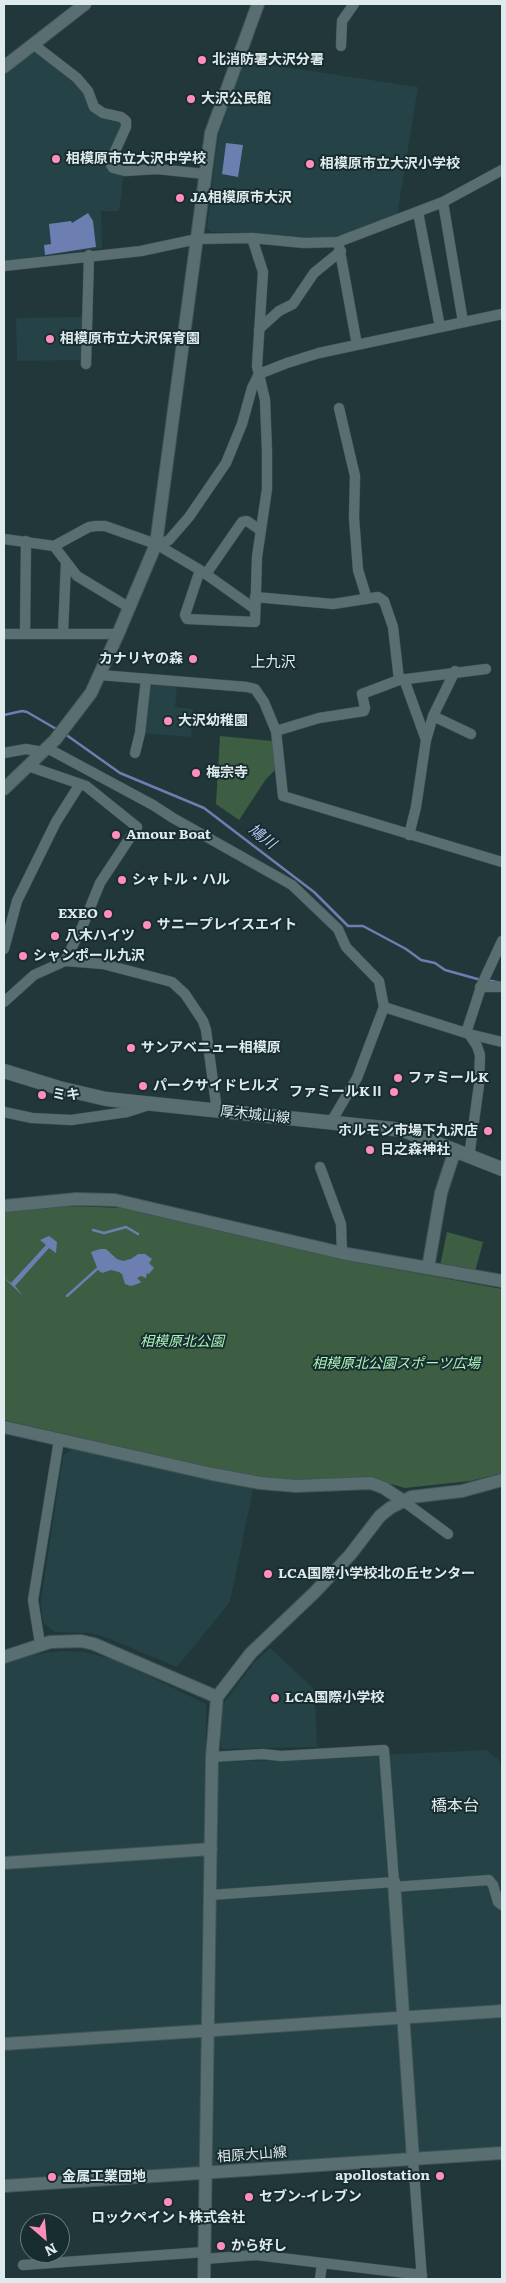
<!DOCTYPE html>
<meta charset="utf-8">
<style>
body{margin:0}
#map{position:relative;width:506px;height:2283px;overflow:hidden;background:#22373a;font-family:Literata,serif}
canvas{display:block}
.frame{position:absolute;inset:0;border:5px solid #deeaec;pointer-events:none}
.north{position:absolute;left:20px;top:2213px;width:50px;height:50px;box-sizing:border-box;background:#182d30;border:1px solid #67797b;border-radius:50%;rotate:153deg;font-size:14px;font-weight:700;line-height:20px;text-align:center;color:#deeaec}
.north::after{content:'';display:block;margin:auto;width:18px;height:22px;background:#ff8eba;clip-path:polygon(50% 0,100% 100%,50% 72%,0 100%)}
</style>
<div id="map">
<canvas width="506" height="2283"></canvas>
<div class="frame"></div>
<div class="north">N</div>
</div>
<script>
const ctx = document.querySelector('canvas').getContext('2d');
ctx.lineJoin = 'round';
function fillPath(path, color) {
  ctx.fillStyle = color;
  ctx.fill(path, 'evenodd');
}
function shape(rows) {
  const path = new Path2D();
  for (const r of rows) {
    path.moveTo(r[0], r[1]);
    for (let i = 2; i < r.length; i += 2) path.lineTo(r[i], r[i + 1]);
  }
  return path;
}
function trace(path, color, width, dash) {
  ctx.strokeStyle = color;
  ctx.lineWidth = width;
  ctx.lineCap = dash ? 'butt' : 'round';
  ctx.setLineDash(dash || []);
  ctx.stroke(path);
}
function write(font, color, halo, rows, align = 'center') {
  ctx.font = font + ' Literata,"Noto Sans JP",serif';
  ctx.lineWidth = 4;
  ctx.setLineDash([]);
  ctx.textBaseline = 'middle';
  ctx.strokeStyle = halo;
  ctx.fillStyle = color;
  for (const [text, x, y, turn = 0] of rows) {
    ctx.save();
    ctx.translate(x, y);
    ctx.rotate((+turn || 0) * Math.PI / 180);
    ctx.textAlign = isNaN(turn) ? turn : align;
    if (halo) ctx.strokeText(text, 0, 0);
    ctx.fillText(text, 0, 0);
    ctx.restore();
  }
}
fillPath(shape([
 [35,51,80,85,93,111,115,119,124,125,107,163,124,173,119,211,101,211,102,248,4,261,4,75],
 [243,61,418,87,397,216,360,231,328,240,258,235,256,233,211,232,207,228,218,137],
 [84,317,83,360,17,361,16,318],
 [154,684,177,686,175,707,193,709,191,737,142,733,148,688],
 [72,1449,253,1489,230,1602,177,1667,110,1639,91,1633,55,1632,43,1623,41,1600,63,1456],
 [270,1648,325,1699,315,1699,317,1747,223,1749,221,1747,221,1716,224,1703,254,1663],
 [61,1651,84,1652,116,1660,206,1704,206,1763,486,1750,499,1760,502,1771,502,2148,4,2180,4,1664,32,1655]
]), '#254246');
fillPath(shape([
 [220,736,272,741,275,770,266,779,239,820,216,804],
 [67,1206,124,1208,346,1260,502,1289,502,1473,470,1481,405,1488,370,1478,328,1481,258,1479,4,1420,4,1212],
 [447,1232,483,1242,475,1272,440,1266]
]), '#3e5e43');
fillPath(shape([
 [226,143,243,145,238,177,222,174],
 [88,213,93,221,96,247,45,255,44,245,51,244,49,224,71,221,72,223],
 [49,1236,57,1242,56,1253,49,1248,15,1286,23,1296,4,1278,11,1283,46,1245,40,1240],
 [100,1249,106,1249,117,1259,123,1261,131,1259,138,1254,145,1254,152,1259,149,1263,154,1268,149,1274,147,1273,146,1278,141,1276,137,1278,141,1282,140,1283,131,1286,125,1284,122,1274,119,1272,111,1270,102,1273,98,1270,91,1252]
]), '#6c7fb0');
trace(shape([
 [4,715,22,711,27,712,58,730],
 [65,734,120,773,204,808,314,892,348,926,363,926,406,949,421,960,435,963,445,970,481,980],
 [486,980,502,983],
 [93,1230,104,1233,126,1227,138,1234],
 [67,1296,97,1269]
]), '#6c7fb0', 2.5);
const minor = shape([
 [33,44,77,78,88,91,94,107,103,113,121,117,126,121,126,127,111,160,111,165,113,168,125,171,157,169,205,174],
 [341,46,342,21,354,4],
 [443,202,463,322],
 [418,212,440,327],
 [339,246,357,345],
 [4,266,141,251,197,239,252,238,304,243,338,242,443,202,502,170],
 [259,329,279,311,293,304,314,273,341,251],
 [86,364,89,255],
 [339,408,355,476,354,518,358,570,367,599],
 [4,539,54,546,77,576,130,608],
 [156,544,200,570,255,609],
 [54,546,89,527,96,526,105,526,156,544,161,544,169,540,189,517,226,463,242,424,252,388,259,374,287,363,319,353,502,314],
 [200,570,185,615,187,619,255,622,257,557,267,489,267,452,265,400,257,366,263,272,252,238],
 [206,574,242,522,247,521,260,530],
 [255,597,333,604,378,597,384,601,393,627,399,680],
 [25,633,26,541],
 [63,633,66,563],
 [4,634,118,634],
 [100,675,247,687,255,689,264,702,276,731,283,796,502,862],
 [404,679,426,740],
 [433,716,471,734],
 [276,731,319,718,364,711,365,708,362,694,399,680,486,669],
 [47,748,153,805,173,818,292,885,338,929,346,947,379,981,384,1007,357,1078,331,1122],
 [4,753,26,749,42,752],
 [135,753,140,733,146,679],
 [28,766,86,786,137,827,100,883,83,925,65,961],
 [409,835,416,807,426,740,433,716,455,671],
 [4,949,17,901,56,822,80,784],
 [480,987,502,987],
 [4,1002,34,975,65,961,103,964,172,982,185,994,203,1021,206,1030,217,1111],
 [384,1007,469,1034,477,1046,480,1055,479,1085,469,1157],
 [466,1033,482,984,502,941],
 [469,1034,502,1042],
 [4,1112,32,1118,71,1120,127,1112,149,1105],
 [320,1167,341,1224,342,1253],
 [402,1500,448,1534],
 [40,1644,33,1600,59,1440],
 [394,1887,489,1880,493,1885,498,1902,502,1905],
 [211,1895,394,1882,384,1750,281,1756,263,1754,212,1757],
 [413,2159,422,2279],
 [204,2259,256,2255,422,2275],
 [23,2265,204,2252],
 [320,2279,322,2264]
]);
const tertiary = shape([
 [4,67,85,4],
 [4,789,55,740,91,693,118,634,156,544,211,133,258,4],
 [4,1206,76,1199,115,1200,342,1253,502,1281],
 [428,1268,441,1193,455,1150],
 [4,1427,212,1474,260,1483,296,1486,371,1483,384,1488,402,1500],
 [4,1657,50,1642,81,1641,94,1644,217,1697],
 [4,1863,211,1849],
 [394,1882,413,2159],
 [4,2044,502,2011],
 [4,2186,502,2153],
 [204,2279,212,1757,217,1697,251,1653,315,1592,350,1555,380,1516,390,1508,411,1497,462,1491,502,1480]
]);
const secondary = shape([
 [4,1071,59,1088,106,1099,403,1130,502,1169]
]);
trace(minor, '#415356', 11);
trace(tertiary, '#415356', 14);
trace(secondary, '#415356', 15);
trace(minor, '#586e71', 10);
trace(tertiary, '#586e71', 12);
trace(secondary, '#586e71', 14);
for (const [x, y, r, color] of [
 [202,60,5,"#ff8eba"],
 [191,99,5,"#ff8eba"],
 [56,159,5,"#ff8eba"],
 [310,164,5,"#ff8eba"],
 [180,198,5,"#ff8eba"],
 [50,339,5,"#ff8eba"],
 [193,659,5,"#ff8eba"],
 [168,721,5,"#ff8eba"],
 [196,773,5,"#ff8eba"],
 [116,835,5,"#ff8eba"],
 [122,880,5,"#ff8eba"],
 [108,914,5,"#ff8eba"],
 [147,925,5,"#ff8eba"],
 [55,936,5,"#ff8eba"],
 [23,956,5,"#ff8eba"],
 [131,1048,5,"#ff8eba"],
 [398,1078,5,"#ff8eba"],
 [143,1086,5,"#ff8eba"],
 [394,1092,5,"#ff8eba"],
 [42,1095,5,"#ff8eba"],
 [488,1131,5,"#ff8eba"],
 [370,1150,5,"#ff8eba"],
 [268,1574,5,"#ff8eba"],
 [275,1698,5,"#ff8eba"],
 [440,2176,5,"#ff8eba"],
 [52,2177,5,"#ff8eba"],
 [249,2197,5,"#ff8eba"],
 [168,2202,5,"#ff8eba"],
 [221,2246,5,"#ff8eba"]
]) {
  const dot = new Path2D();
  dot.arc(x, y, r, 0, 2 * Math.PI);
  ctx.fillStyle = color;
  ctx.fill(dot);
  trace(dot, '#182d30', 2);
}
write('bold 14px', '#deeaec', '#182d30', [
 ["北消防署大沢分署",212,60],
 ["大沢公民館",201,99],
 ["相模原市立大沢中学校",66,159],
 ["相模原市立大沢小学校",320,164],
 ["JA相模原市大沢",190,198],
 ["相模原市立大沢保育園",60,339],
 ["カナリヤの森",183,659,"right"],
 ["大沢幼稚園",178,721],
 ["梅宗寺",206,773],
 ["Amour Boat",126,835],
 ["シャトル・ハル",132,880],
 ["EXEO",98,914,"right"],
 ["サニープレイスエイト",157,925],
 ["八木ハイツ",65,936],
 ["シャンポール九沢",33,956],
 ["サンアベニュー相模原",141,1048],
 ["ファミールK",408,1078],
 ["パークサイドヒルズ",153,1086],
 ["ファミールKⅡ",384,1092,"right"],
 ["ミキ",52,1095],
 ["ホルモン市場下九沢店",478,1131,"right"],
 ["日之森神社",380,1150],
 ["LCA国際小学校北の丘センター",278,1574],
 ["LCA国際小学校",285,1698],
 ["apollostation",430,2176,"right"],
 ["金属工業団地",62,2177],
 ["セブン-イレブン",259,2197],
 ["ロックペイント株式会社",168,2218,"center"],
 ["から好し",231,2246]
], 'left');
write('14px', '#deeaec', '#182d30', [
 ["厚木城山線",255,1115,6],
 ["相原大山線",252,2155,-4]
]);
write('italic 14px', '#adf4b8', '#182d30', [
 ["相模原北公園",182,1342],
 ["相模原北公園スポーツ広場",396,1364]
]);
write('15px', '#deeaec', '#182d30', [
 ["上九沢",273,663]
]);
write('italic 15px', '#b9cbf7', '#182d30', [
 ["鳩川",262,837,37]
]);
write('16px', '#deeaec', '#182d30', [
 ["橋本台",455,1806]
]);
</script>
